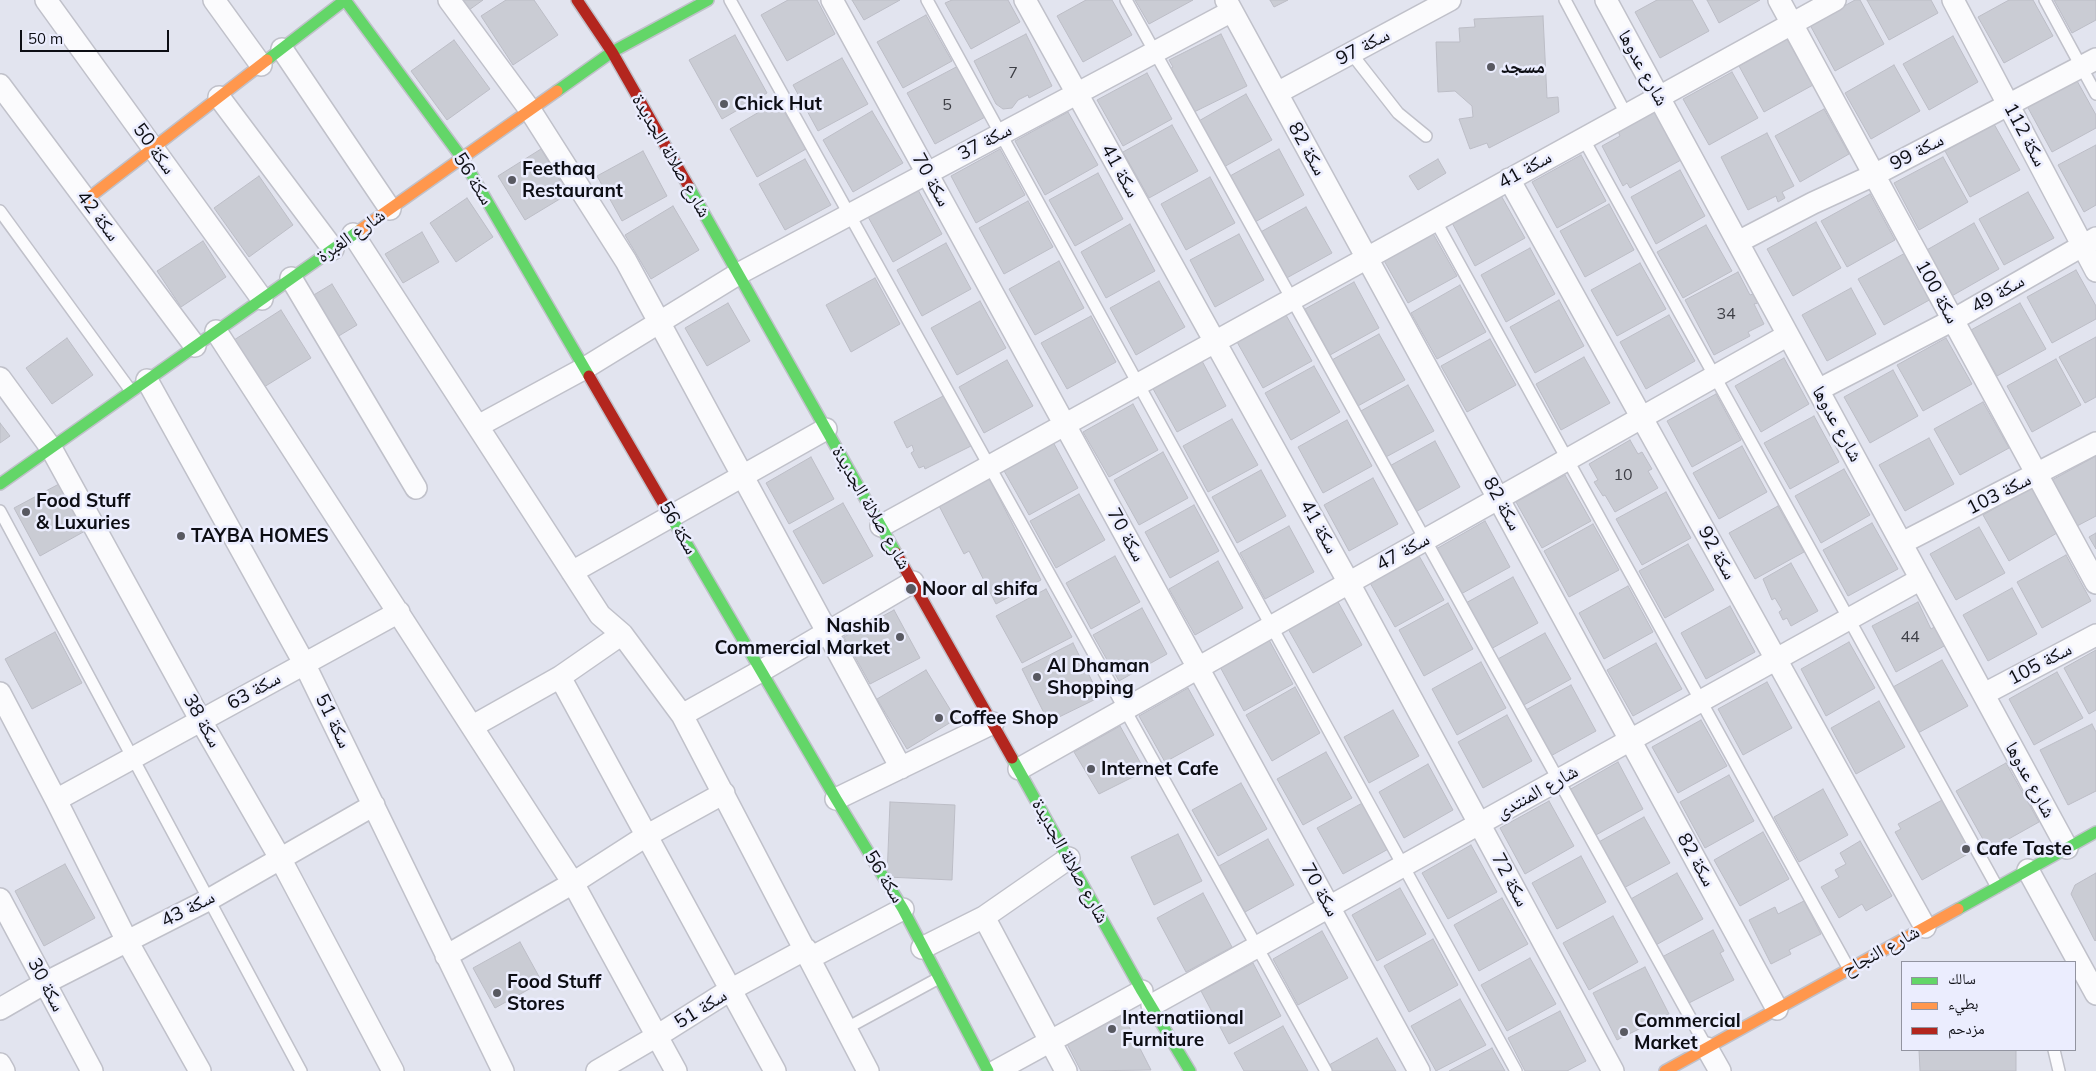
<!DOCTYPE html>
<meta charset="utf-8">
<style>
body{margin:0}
#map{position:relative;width:2096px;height:1071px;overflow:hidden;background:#e2e4ef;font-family:Mulish,"Noto Naskh Arabic",sans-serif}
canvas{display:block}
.legend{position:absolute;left:1901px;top:961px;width:175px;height:90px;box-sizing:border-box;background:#ebedfe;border:1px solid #9294a0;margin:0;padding:6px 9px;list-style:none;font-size:15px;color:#0d0e14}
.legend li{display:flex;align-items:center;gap:10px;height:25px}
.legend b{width:25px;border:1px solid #9294a0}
.scale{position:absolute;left:20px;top:30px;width:149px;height:22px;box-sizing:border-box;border:2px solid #0d0e14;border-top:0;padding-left:6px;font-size:15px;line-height:18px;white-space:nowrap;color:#0d0e14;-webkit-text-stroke:4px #ebedfe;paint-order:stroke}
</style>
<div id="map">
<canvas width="2096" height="1071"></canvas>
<ul class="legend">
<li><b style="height:6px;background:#63d668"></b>سالك</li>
<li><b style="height:6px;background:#ff974d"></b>بطيء</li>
<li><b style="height:6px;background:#b3261e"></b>مزدحم</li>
</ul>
<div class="scale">50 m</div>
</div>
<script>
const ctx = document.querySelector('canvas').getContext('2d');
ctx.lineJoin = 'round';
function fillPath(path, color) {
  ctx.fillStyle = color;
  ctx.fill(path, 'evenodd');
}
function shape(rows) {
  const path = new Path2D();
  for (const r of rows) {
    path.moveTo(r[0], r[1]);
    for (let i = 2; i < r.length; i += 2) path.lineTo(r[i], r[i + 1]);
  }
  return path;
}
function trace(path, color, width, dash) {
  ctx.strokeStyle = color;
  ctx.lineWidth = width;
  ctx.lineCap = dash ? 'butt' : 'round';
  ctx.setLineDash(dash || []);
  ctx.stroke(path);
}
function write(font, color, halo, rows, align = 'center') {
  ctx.font = font + ' Mulish,"Noto Naskh Arabic",sans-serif';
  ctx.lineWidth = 5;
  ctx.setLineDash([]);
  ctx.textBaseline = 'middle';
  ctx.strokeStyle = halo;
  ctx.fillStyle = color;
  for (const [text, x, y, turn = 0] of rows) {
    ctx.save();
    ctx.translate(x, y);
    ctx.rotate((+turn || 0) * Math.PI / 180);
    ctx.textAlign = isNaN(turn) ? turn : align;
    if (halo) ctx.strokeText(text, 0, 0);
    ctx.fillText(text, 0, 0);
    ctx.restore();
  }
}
const building = shape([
 [461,0,483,0,469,10,461,0],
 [506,0,534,0,558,35,513,65,481,16,506,0],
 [788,0,817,0,835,34,787,61,761,15,788,0],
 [852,0,900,0,864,20,852,0],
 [952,0,1008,0,1020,22,971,49,945,3,952,0],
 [1086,0,1112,0,1132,35,1083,62,1057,16,1086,0],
 [1135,0,1193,0,1149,24,1135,0],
 [1270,0,1288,0,1274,7,1270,0],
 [1657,0,1692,0,1709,31,1660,58,1635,12,1657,0],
 [1707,0,1760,0,1719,23,1707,0],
 [1855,0,1860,0,1884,44,1835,71,1810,25,1855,0],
 [1867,0,1931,0,1938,13,1889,40,1867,0],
 [2009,0,2033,0,2053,36,2004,63,1978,17,2009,0],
 [2054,0,2096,0,2096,20,2072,33,2054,0],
 [926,15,952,61,903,88,877,42,926,15],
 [1543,16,1547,98,1558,97,1559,112,1489,148,1487,143,1470,149,1459,119,1473,117,1472,106,1455,91,1438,92,1436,42,1460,42,1459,28,1475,27,1474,19,1543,16],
 [1026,34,1052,86,1029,98,1028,95,1018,100,1012,108,1003,109,996,104,974,61,1026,34],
 [1221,34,1247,86,1190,114,1168,70,1173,67,1169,60,1221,34],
 [735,35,767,93,722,119,689,60,735,35],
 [1953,36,1978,82,1929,110,1903,64,1953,36],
 [1787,39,1813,85,1764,112,1739,66,1787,39],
 [454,40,490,89,447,120,411,71,454,40],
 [842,58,868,104,818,131,793,85,842,58],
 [960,65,987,116,935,144,907,93,960,65],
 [1894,65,1920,111,1871,139,1845,93,1894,65],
 [1732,72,1758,118,1709,145,1683,99,1732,72],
 [1147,73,1172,119,1123,146,1097,100,1147,73],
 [2076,79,2096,115,2096,128,2052,152,2027,106,2076,79],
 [1246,94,1272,140,1222,168,1197,122,1246,94],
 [778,101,806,149,757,177,730,129,778,101],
 [1653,109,1681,160,1630,188,1627,183,1623,186,1602,146,1620,136,1617,129,1653,109],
 [1824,109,1849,154,1800,182,1775,136,1824,109],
 [872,111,903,163,853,192,823,140,872,111],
 [1068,112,1098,165,1045,195,1015,141,1068,112],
 [1994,124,2020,170,1970,197,1945,151,1994,124],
 [1172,125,1198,171,1149,198,1123,152,1172,125],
 [1767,133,1794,186,1782,192,1785,198,1778,202,1776,196,1748,210,1721,157,1767,133],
 [2096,145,2096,205,2084,212,2058,165,2096,145],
 [541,149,568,194,525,220,498,176,541,149],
 [1000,149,1025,195,976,223,951,176,1000,149],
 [1279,149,1304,195,1255,222,1230,176,1279,149],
 [643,151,667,196,622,221,597,176,643,151],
 [1581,155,1606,201,1557,228,1532,182,1581,155],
 [1943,157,1968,202,1919,230,1894,183,1943,157],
 [805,159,831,205,785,230,759,184,805,159],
 [1438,159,1446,173,1418,190,1409,176,1438,159],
 [1680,170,1705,216,1656,244,1631,197,1680,170],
 [1098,173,1123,219,1075,246,1049,200,1098,173],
 [259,176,293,225,249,257,214,208,259,176],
 [1210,177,1235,223,1186,250,1161,204,1210,177],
 [917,188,942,234,893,262,867,215,917,188],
 [1499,192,1525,238,1475,266,1450,219,1499,192],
 [2028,192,2054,238,2004,265,1979,219,2028,192],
 [1870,194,1895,240,1847,267,1821,221,1870,194],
 [467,198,493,237,456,262,430,223,467,198],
 [1028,201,1053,247,1004,274,979,228,1028,201],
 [1609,204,1634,250,1585,277,1560,231,1609,204],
 [673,206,699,250,651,279,625,235,673,206],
 [1306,207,1332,253,1283,280,1257,234,1306,207],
 [1816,222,1841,268,1793,296,1767,249,1816,222],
 [1974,223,1999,269,1950,297,1925,251,1974,223],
 [1130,224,1155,271,1106,298,1081,252,1130,224],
 [1706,225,1732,271,1683,298,1657,252,1706,225],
 [1431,230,1457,276,1408,303,1382,257,1431,230],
 [422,232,439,262,403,283,385,254,422,232],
 [1239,234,1264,280,1215,307,1190,260,1239,234],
 [203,241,226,277,181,307,157,271,203,241],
 [946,243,971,289,922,316,897,270,946,243],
 [1530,248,1555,294,1506,322,1481,275,1530,248],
 [1907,252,1933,298,1884,325,1858,279,1907,252],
 [1059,261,1084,308,1035,335,1009,289,1059,261],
 [1640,263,1666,309,1617,336,1591,290,1640,263],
 [2076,270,2096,306,2096,319,2052,343,2027,297,2076,270],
 [1738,272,1750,295,1753,294,1758,303,1754,304,1764,324,1748,332,1750,336,1714,355,1685,300,1738,272],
 [875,278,900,324,851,352,826,305,875,278],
 [1159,281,1185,327,1136,355,1110,308,1159,281],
 [1354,282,1379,328,1330,355,1305,309,1354,282],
 [332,284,357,325,337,337,312,296,332,284],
 [1460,285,1486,332,1437,359,1411,313,1460,285],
 [1851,288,1876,334,1827,361,1802,315,1851,288],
 [1559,300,1584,346,1535,373,1510,327,1559,300],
 [980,301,1006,348,957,375,931,328,980,301],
 [728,303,750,341,707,366,685,328,728,303],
 [2020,303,2046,349,1997,376,1971,330,2020,303],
 [281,310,311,358,264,387,234,340,281,310],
 [1286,315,1312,361,1263,388,1237,342,1286,315],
 [1669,315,1695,361,1646,389,1620,342,1669,315],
 [1091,316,1116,362,1067,389,1041,343,1091,316],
 [1379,334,1405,380,1356,407,1330,361,1379,334],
 [2096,337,2096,397,2085,403,2059,357,2096,337],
 [67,338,93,375,52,404,26,368,67,338],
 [1946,338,1972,384,1923,411,1897,365,1946,338],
 [1490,339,1516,385,1467,412,1441,366,1490,339],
 [1584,357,1610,403,1561,430,1536,384,1584,357],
 [1784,358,1809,404,1761,432,1735,386,1784,358],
 [1201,359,1226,406,1177,432,1152,387,1201,359],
 [2056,359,2081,405,2032,432,2007,386,2056,359],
 [1007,360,1033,406,984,433,959,387,1007,360],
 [1314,366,1340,412,1291,440,1265,393,1314,366],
 [1893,370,1918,416,1870,443,1844,397,1893,370],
 [1408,385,1434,431,1384,458,1359,412,1408,385],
 [1716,394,1741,440,1692,467,1667,421,1716,394],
 [945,395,971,446,925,469,924,466,919,468,911,453,914,451,912,445,907,448,894,422,945,395],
 [1983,402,2009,448,1960,475,1934,429,1983,402],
 [1133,404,1158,450,1109,477,1083,432,1133,404],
 [1814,416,1839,462,1790,489,1764,443,1814,416],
 [1232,419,1258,465,1208,492,1183,446,1232,419],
 [1347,420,1372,466,1323,493,1298,447,1347,420],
 [0,423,10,436,0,443,0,423],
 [1929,438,1954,484,1905,511,1879,465,1929,438],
 [1630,440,1638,454,1642,452,1652,469,1648,471,1658,488,1615,512,1605,495,1603,496,1594,482,1598,480,1589,464,1630,440],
 [1435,441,1460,487,1412,514,1386,468,1435,441],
 [1053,442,1078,488,1029,515,1003,469,1053,442],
 [1742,446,1767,492,1719,519,1693,473,1742,446],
 [1163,452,1188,498,1139,525,1114,480,1163,452],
 [2096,456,2096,516,2077,526,2052,480,2096,456],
 [811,457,834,499,789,524,766,483,811,457],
 [1844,469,1870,515,1821,543,1795,496,1844,469],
 [1261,470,1286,516,1237,543,1212,497,1261,470],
 [1565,475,1591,521,1542,548,1516,502,1565,475],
 [988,476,1041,580,996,604,969,551,964,554,937,502,988,476],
 [1373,478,1398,524,1349,551,1324,505,1373,478],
 [59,484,85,531,40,556,14,508,59,484],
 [2032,487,2057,533,2009,561,1983,515,2032,487],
 [1666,492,1691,538,1642,565,1616,519,1666,492],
 [1079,494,1105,540,1056,568,1030,521,1079,494],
 [843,503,873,556,823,584,793,531,843,503],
 [1194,505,1219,551,1170,578,1145,532,1194,505],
 [1778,506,1804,552,1755,579,1729,533,1778,506],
 [1485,521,1510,567,1461,594,1436,549,1485,521],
 [1872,523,1898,569,1848,596,1823,550,1872,523],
 [1593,524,1619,570,1569,597,1544,551,1593,524],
 [1289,526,1314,572,1265,599,1240,553,1289,526],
 [1979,527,2005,573,1956,600,1930,554,1979,527],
 [2096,533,2096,549,2089,537,2096,533],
 [1688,544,1714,590,1665,618,1639,571,1688,544],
 [1418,554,1444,600,1395,627,1369,581,1418,554],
 [2066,555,2091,601,2042,628,2017,582,2066,555],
 [1115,556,1140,602,1091,629,1066,583,1115,556],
 [1218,561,1243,608,1195,635,1169,589,1218,561],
 [1791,563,1818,611,1791,626,1787,618,1783,620,1779,612,1782,610,1775,598,1772,600,1763,579,1791,563],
 [1513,577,1538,623,1489,650,1464,604,1513,577],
 [1628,586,1653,632,1604,659,1579,613,1628,586],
 [2012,588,2037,634,1988,661,1963,615,2012,588],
 [1046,589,1072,637,1022,663,996,616,1046,589],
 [1337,600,1362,645,1313,673,1287,627,1337,600],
 [1918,602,1931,629,1936,626,1946,645,1896,672,1872,626,1918,602],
 [1448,603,1473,649,1424,676,1399,630,1448,603],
 [1730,606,1755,652,1706,679,1681,633,1730,606],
 [1142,608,1167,654,1119,681,1093,635,1142,608],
 [894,610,920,658,870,684,844,637,894,610],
 [55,632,82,683,32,709,5,659,55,632],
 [1545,633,1571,679,1522,706,1496,660,1545,633],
 [1268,638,1293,684,1244,711,1219,665,1268,638],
 [1849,642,1875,688,1826,716,1801,669,1849,642],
 [1073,643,1100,697,1055,719,1053,714,1046,717,1022,669,1073,643],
 [1656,643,1682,689,1633,716,1607,670,1656,643],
 [2096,650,2096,710,2089,714,2064,668,2096,650],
 [1942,660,1968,706,1918,733,1893,687,1942,660],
 [1481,662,1506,708,1457,735,1432,689,1481,662],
 [926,670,956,719,907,749,877,699,926,670],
 [2057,672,2083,718,2034,745,2009,699,2057,672],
 [1767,682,1792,728,1743,755,1718,709,1767,682],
 [1571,685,1596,731,1547,758,1522,712,1571,685],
 [1295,687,1320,733,1272,761,1246,715,1295,687],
 [1188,688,1214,735,1165,762,1139,716,1188,688],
 [1879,701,1905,747,1856,774,1831,728,1879,701],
 [1393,710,1419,756,1369,783,1344,737,1393,710],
 [1507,715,1532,761,1483,788,1458,742,1507,715],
 [1701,720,1727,766,1678,793,1652,747,1701,720],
 [2092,724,2096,732,2096,791,2068,805,2040,750,2092,724],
 [1120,726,1145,771,1099,794,1074,752,1120,726],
 [1326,752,1352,798,1303,825,1277,779,1326,752],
 [1618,762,1643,809,1594,836,1569,790,1618,762],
 [2006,763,2039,822,1989,850,1956,791,2006,763],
 [1428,764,1453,810,1404,838,1379,792,1428,764],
 [1729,775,1754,821,1705,848,1680,802,1729,775],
 [1241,783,1267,829,1218,856,1192,810,1241,783],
 [1823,789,1848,835,1799,862,1774,817,1823,789],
 [1944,799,1973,851,1922,880,1895,832,1901,829,1898,824,1944,799],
 [1366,801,1392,847,1343,874,1317,828,1366,801],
 [1549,801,1574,846,1525,874,1500,828,1549,801],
 [890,802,955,805,952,880,887,877,890,802],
 [1644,817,1670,863,1620,890,1595,844,1644,817],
 [1763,832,1789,879,1740,906,1714,860,1763,832],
 [1178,834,1202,881,1154,905,1131,857,1178,834],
 [1268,839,1294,885,1245,912,1219,866,1268,839],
 [1860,841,1892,896,1866,911,1862,904,1839,918,1821,887,1839,877,1835,870,1846,864,1840,853,1860,841],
 [1471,845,1497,892,1448,919,1422,873,1471,845],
 [1581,856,1606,902,1557,929,1532,883,1581,856],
 [65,864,95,918,44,946,15,891,65,864],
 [1677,873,1703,919,1654,946,1629,900,1677,873],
 [2096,873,2096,940,2095,941,2071,894,2075,885,2096,873],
 [1400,888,1426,934,1377,961,1352,915,1400,888],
 [1203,893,1232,947,1186,972,1157,918,1203,893],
 [1502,898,1528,944,1479,971,1454,925,1502,898],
 [1804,901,1821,934,1789,950,1791,954,1771,964,1749,920,1775,907,1778,914,1804,901],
 [1613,916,1638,962,1589,990,1563,943,1613,916],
 [1713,930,1724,951,1720,953,1734,980,1687,1004,1662,957,1713,930],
 [1322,931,1348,978,1298,1005,1273,959,1322,931],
 [1433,939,1458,985,1409,1012,1384,966,1433,939],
 [520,942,542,982,495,1008,473,968,520,942],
 [1530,958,1556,1004,1507,1031,1481,985,1530,958],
 [1253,963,1281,1016,1229,1044,1201,991,1253,963],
 [1645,967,1669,1014,1617,1040,1593,993,1645,967],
 [1460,999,1486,1045,1436,1071,1411,1026,1460,999],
 [1560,1011,1586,1061,1567,1071,1525,1071,1508,1038,1560,1011],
 [1123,1015,1151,1070,1081,1071,1067,1044,1123,1015],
 [1283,1026,1308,1071,1244,1071,1234,1053,1283,1026],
 [1377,1038,1396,1071,1332,1071,1329,1065,1377,1038],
 [1492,1048,1505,1071,1449,1071,1492,1048],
 [1919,1050,2016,1050,2016,1071,1920,1071,1919,1050]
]);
fillPath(building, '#caccd4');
trace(building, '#bcbdc6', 1);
const lane = shape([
 [730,0,1326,1071],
 [927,0,1516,1071],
 [1126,0,1707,1048],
 [1565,0,1626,114],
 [2045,0,2096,94],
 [1351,53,1398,113,1426,136],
 [1583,138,1997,887],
 [0,211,131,391],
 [1435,220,1849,969],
 [0,511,301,1071],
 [847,1028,939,978],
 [2054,1050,2059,1071]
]);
const street = shape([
 [46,0,262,299],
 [214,0,261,65],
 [449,0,530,110,626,261,901,768],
 [832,0,1419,1071],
 [1025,0,1349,583,1613,1071],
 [1226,0,1777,1009],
 [1606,0,2067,848],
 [1779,0,2096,583],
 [1953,0,2096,271],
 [282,49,390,209],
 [0,85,195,346],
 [1277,93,1450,0],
 [219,97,333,249],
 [1509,179,1925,927],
 [353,234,600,615,622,634,682,715,868,1071],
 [1738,242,1813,203,1874,175,2096,59],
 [291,278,416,488],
 [216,331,573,883,676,1071],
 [0,378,51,448,201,721,280,858,393,1071],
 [147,380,304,663,503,1071],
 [1818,390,1953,320,2096,238],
 [478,426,585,368,738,274,1232,11],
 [881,526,1835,0],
 [1902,543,2096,443],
 [572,572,826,429],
 [560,677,775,1071],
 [0,693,56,800,127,941,200,1071],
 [1984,694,2096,635],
 [682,715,761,671,913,582],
 [473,726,560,677,622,634],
 [1019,769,1788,335],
 [836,799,993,723],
 [56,800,399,612],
 [2028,870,2096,994],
 [0,899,92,1071],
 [984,917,1066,1071],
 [922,948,984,917,1069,858],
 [446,956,573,883,646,836,724,793],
 [810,958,903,909],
 [1152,1005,1921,579],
 [0,1009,45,983,210,899,374,805],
 [1707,1048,1720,1071],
 [0,1064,4,1071],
 [597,1071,657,1036,730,990,806,949],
 [996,1071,1142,991]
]);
const fast = shape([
 [267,60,345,0,462,158,589,376],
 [557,91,612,52,708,0],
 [689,187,896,553],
 [0,484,360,230],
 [667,510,836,799,903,909,988,1071],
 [1012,758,1142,991,1190,1071],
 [1958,909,2096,832]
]);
const slow = shape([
 [86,200,267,60],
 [360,230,557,91],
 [1665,1071,1958,909]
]);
const jam = shape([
 [577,0,612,52,689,187],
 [589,376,667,510],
 [896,553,1012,758]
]);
trace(lane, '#c0c1ca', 14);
trace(street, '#c0c1ca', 24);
trace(fast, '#c0c1ca', 14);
trace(slow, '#c0c1ca', 14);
trace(jam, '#c0c1ca', 14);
trace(lane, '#fbfbfd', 11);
trace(street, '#fbfbfd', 21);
trace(fast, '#63d668', 11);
trace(slow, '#ff974d', 11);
trace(jam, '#b3261e', 11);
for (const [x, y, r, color] of [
 [1491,67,5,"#585961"],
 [724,104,5,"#585961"],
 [512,180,5,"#585961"],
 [26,512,5,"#585961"],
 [181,536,5,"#585961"],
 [911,589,6,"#585961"],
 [900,637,5,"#585961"],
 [1037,677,5,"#585961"],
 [939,718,5,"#585961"],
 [1091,769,5,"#585961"],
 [1966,849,5,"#585961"],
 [497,993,5,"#585961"],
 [1112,1029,5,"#585961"],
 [1624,1032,5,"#585961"]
]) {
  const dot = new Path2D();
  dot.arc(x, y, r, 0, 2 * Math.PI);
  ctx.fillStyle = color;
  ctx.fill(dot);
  trace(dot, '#ebedfe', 2);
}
write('16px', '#3d3e45', null, [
 ["7",1013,73],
 ["5",947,105],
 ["34",1726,314],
 ["10",1623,475],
 ["44",1910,637]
]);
write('19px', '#0d0e14', '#ebedfe', [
 ["سكة 97",1363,47,-28],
 ["شارع عدوها",1643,68,61],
 ["سكة 112",2025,135,62],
 ["سكة 37",985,142,-28],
 ["سكة 50",154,149,54],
 ["سكة 82",1307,149,61],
 ["سكة 99",1917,152,-28],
 ["شارع صلالة الجديدة",671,156,60],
 ["سكة 41",1525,170,-29],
 ["سكة 41",1120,171,61],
 ["سكة 56",473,179,58],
 ["سكة 70",931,180,61],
 ["سكة 42",98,216,53],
 ["شارع الغبرة",351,236,-35],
 ["سكة 100",1937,292,61],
 ["سكة 49",1998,294,-30],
 ["شارع عدوها",1837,424,61],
 ["سكة 103",1999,494,-27],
 ["سكة 82",1502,504,61],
 ["شارع صلالة الجديدة",871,508,60],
 ["سكة 41",1319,527,61],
 ["سكة 56",678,528,60],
 ["سكة 70",1126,535,61],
 ["سكة 47",1403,552,-29],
 ["سكة 92",1717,553,61],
 ["سكة 105",2040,664,-28],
 ["سكة 63",254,691,-29],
 ["سكة 38",202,721,61],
 ["سكة 51",333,721,64],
 ["شارع عدوها",2030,780,61],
 ["شارع المنتدى",1537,792,-29],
 ["سكة 82",1696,860,61],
 ["شارع صلالة الجديدة",1070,861,61],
 ["سكة 56",884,877,58],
 ["سكة 72",1510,880,62],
 ["سكة 70",1320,890,61],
 ["سكة 43",188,909,-27],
 ["شارع النجاح",1881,951,-29],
 ["سكة 30",46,985,62],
 ["سكة 51",701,1009,-32]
]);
write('bold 19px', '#0d0e14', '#ebedfe', [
 ["مسجد",1501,67],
 ["Chick Hut",734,104],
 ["Feethaq",522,169],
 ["Restaurant",522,191],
 ["Food Stuff",36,501],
 ["& Luxuries",36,523],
 ["TAYBA HOMES",191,536],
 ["Noor al shifa",922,589],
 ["Nashib",890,626,"right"],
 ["Commercial Market",890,648,"right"],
 ["Al Dhaman",1047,666],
 ["Shopping",1047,688],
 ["Coffee Shop",949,718],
 ["Internet Cafe",1101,769],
 ["Cafe Taste",1976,849],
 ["Food Stuff",507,982],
 ["Stores",507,1004],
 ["Internatiional",1122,1018],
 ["Furniture",1122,1040],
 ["Commercial",1634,1021],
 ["Market",1634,1043]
], 'left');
</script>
